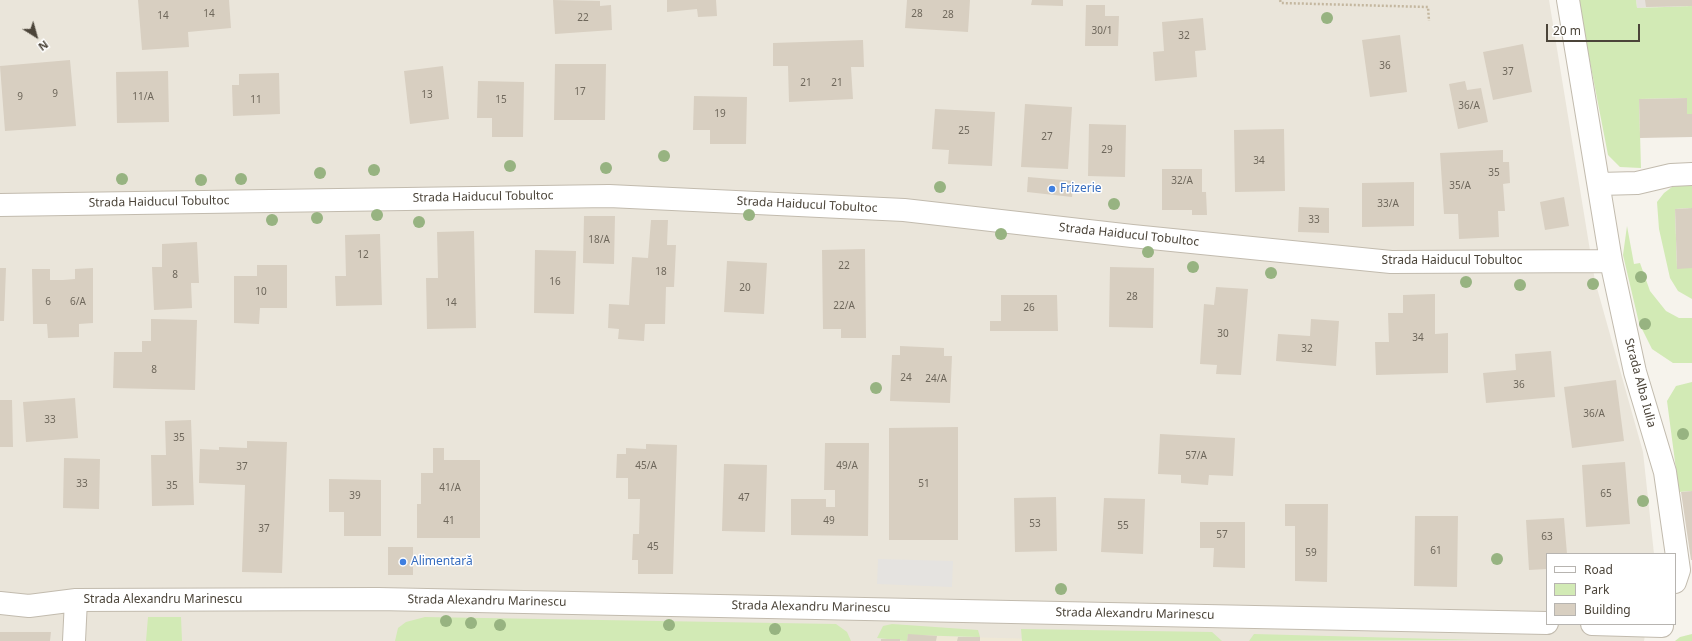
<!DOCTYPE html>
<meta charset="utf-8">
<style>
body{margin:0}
#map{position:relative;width:1692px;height:641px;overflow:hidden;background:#f6f3ec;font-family:"Noto Sans",sans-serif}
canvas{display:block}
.legend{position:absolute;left:1546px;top:553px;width:130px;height:72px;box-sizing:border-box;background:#fff;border:1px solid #b7b4b0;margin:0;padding:5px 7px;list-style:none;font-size:12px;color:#4b4439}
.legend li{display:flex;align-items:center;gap:8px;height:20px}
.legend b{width:20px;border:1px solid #b7b4b0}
.north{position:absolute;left:16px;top:16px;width:40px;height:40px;-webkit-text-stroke:3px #fff;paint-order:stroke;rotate:143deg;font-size:11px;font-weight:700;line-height:16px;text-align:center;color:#4b4439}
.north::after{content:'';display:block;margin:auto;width:14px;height:18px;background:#4b4439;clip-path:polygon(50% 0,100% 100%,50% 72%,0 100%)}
.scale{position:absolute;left:1546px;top:24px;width:94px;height:18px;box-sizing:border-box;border:2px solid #4b4439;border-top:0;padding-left:5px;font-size:12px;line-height:14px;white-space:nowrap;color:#4b4439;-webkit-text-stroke:3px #fff;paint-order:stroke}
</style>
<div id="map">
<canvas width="1692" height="641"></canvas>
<ul class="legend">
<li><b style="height:5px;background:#fff"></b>Road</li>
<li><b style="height:11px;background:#d2eab5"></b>Park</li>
<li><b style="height:11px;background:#d8cfc1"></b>Building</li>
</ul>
<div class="north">N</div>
<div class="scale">20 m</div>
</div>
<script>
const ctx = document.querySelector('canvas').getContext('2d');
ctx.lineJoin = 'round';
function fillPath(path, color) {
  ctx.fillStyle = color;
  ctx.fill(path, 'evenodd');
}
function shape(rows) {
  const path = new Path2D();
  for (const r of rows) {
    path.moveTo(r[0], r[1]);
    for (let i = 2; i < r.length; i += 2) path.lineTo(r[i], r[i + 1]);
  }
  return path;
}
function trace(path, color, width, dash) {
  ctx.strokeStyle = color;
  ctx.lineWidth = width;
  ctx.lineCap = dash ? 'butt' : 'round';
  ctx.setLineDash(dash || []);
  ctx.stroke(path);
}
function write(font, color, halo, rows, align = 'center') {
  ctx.font = font + ' "Noto Sans",sans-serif';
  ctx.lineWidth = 3;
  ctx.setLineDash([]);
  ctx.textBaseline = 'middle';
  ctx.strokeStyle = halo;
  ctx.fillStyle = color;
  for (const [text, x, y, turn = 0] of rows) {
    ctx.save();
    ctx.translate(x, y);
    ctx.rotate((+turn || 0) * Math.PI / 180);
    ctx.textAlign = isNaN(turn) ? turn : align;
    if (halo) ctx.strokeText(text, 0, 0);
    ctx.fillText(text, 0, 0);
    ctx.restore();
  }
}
fillPath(shape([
 [0,0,1549,0,1595,281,1643,452,1654,554,1547,554,1547,624,1647,624,1644,641,0,641]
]), '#eae5da');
fillPath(shape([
 [1636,0,1692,0,1692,6,1637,8]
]), '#e6e2dd');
fillPath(shape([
 [908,634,958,637,1132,641,907,641]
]), '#efe8d6');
fillPath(shape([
 [1578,0,1636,0,1637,8,1692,6,1692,114,1687,114,1687,98,1639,99,1641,168,1620,167,1608,155],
 [1692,183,1692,208,1675,209,1677,268,1692,268,1692,299,1678,291,1670,278,1659,229,1657,202,1664,193,1672,187],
 [1627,226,1634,264,1640,263,1650,291,1666,311,1679,318,1692,318,1692,363,1673,363,1652,349,1639,323,1623,255],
 [1692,382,1692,491,1679,492,1667,401,1676,386],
 [148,617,181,617,182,641,146,641],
 [425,617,836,624,847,632,851,641,395,641,398,628,406,622],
 [892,624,978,630,980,637,908,635,907,641,877,638,883,626],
 [1021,629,1212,632,1222,641,1022,641],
 [1254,634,1476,640,1249,641],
 [1692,634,1692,641,1675,641,1680,637]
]), '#d2eab5');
fillPath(shape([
 [878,559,953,561,952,587,877,584]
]), '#e5e3e0');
fillPath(shape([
 [138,0,229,0,231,28,188,32,189,47,142,50],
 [553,0,600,1,600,6,611,5,612,30,555,34],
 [667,0,716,0,717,16,698,17,697,9,667,12],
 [907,0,970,0,968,32,905,28],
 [1032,0,1063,0,1063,6,1031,5],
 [1645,0,1692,0,1692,6,1646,7],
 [1086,5,1105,5,1105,16,1119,16,1118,46,1085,46],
 [1203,18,1206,50,1195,51,1197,77,1155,81,1153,52,1164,51,1162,22],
 [1400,35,1407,92,1370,97,1362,40],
 [863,40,864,67,851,67,853,99,789,102,788,66,773,66,773,43],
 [1523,44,1532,92,1493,100,1483,52],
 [70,60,76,126,5,131,0,66],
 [555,64,606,64,605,120,554,120],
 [443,66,449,119,410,124,404,71],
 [168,71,169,122,117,123,116,72],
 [279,73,280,114,233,116,232,85,239,85,239,74],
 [478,81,524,82,523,137,492,137,492,118,477,118],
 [1465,81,1467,90,1481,88,1488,122,1458,129,1449,84],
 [694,96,747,97,746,144,710,144,710,130,693,130],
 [1687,98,1687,114,1692,114,1692,137,1640,138,1639,99],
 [1025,104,1072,107,1068,169,1021,167],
 [935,109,995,112,992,166,948,164,949,150,932,149],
 [1089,124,1126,125,1125,177,1088,176],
 [1284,129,1285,191,1235,192,1234,130],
 [1503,150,1503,162,1509,162,1510,183,1503,184,1505,211,1498,211,1499,237,1459,239,1458,214,1444,214,1440,153],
 [1162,169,1202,169,1202,192,1206,192,1207,215,1192,215,1192,210,1162,210],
 [1028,177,1074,181,1072,197,1027,192],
 [1414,182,1414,226,1362,227,1362,183],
 [1564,197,1569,226,1545,230,1540,202],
 [1299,207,1329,208,1329,233,1298,232],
 [1692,208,1692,268,1677,269,1675,209],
 [584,216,615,216,614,264,583,263],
 [651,220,668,220,667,245,676,245,674,287,666,287,665,324,645,324,644,341,618,339,619,329,608,328,609,304,629,305,632,257,648,258],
 [474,231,476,328,427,329,426,278,438,278,437,232],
 [380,234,382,305,336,306,335,276,346,276,345,235],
 [197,242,199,283,191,283,192,308,154,310,152,267,162,267,162,244],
 [865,249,866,338,841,338,841,329,823,329,822,250],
 [535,250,576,251,574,314,534,313],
 [727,261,767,263,764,314,724,312],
 [257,265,287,265,287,308,260,308,259,324,234,323,234,276,257,276],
 [1110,267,1154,268,1153,328,1109,327],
 [0,268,6,268,4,321,0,321],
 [93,268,93,323,79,324,79,337,48,338,47,324,33,324,32,269,50,269,50,280,63,280,75,279,75,269],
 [1216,287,1248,289,1241,375,1216,374,1217,365,1200,364,1204,304,1214,305],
 [1435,294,1435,334,1448,333,1448,373,1376,375,1375,342,1389,342,1388,313,1403,313,1403,295],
 [1001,295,1057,295,1058,331,990,331,990,321,1001,321],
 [151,319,197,320,195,390,113,388,114,352,142,352,142,341,151,341],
 [1311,319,1339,321,1336,366,1276,361,1278,334,1310,336],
 [900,346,944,348,944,356,952,356,950,403,890,401,892,355,900,355],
 [1551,351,1555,397,1486,403,1483,373,1516,370,1515,354],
 [1616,380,1624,441,1572,448,1564,387],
 [75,398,78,438,26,442,23,402],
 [0,400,12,400,13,447,0,447],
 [191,420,194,505,152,506,151,455,166,455,165,421],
 [958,427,958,540,889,540,889,428],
 [1160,434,1235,438,1233,476,1209,475,1208,485,1181,483,1181,475,1158,474],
 [247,441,287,442,282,573,242,572,245,485,199,483,200,449,219,450,219,447,247,448],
 [825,443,869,443,868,536,791,535,791,499,826,499,826,507,835,507,835,490,824,490],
 [646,444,677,445,673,574,638,574,638,560,632,560,633,534,639,534,640,499,628,499,628,478,616,478,617,454,626,454,626,448,646,449],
 [433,448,444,448,444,460,480,460,480,538,417,538,417,504,421,504,421,473,433,473],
 [64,458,100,459,99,509,63,508],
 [1625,462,1630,524,1586,527,1582,465],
 [724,464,767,465,765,532,722,531],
 [329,479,381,480,381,536,344,536,344,512,329,512],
 [1692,491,1692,560,1691,560,1681,492],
 [1056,497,1057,551,1015,552,1014,498],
 [1104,498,1145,499,1143,554,1101,552],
 [1285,504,1328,504,1327,582,1295,581,1295,526,1285,526],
 [1415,516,1458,516,1457,587,1414,586],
 [1564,518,1567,554,1547,554,1547,569,1529,570,1526,520],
 [1200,522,1245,522,1245,568,1213,567,1214,548,1200,548],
 [388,547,413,547,413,575,388,575],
 [0,632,51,632,50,641,0,641],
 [908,634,937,636,936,641,907,641],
 [958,637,980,637,980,641,957,641],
 [881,639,900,639,900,641,881,641]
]), '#d8cfc1');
const minor = shape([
 [1568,0,1611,261,1635,372,1665,472,1679,570,1675,582],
 [1599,184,1637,183,1671,175,1692,174],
 [0,205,609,196,904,210,1132,236,1391,262,1611,261],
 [0,603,29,606,76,600,378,599,1547,623],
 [1592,624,1662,626],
 [74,641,76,600]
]);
trace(minor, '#c2bbae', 24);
trace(shape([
 [1280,0,1281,3,1428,7,1429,21]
]), '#c4b79f', 2.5, [2, 2]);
trace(minor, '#fff', 22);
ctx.fillStyle = '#97b381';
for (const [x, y] of [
 [1327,18],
 [664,156],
 [510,166],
 [606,168],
 [374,170],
 [320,173],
 [122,179],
 [241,179],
 [201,180],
 [940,187],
 [1114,204],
 [377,215],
 [749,215],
 [317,218],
 [272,220],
 [419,222],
 [1001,234],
 [1148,252],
 [1193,267],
 [1271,273],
 [1641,277],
 [1466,282],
 [1593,284],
 [1520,285],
 [1645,324],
 [876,388],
 [1683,434],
 [1643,501],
 [1497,559],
 [1061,589],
 [446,621],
 [471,623],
 [500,625],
 [669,625],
 [775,629]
]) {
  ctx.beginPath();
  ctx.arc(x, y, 6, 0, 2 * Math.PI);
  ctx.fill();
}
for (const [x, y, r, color] of [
 [1052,189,4,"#3f7fe0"],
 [403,562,4,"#3f7fe0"]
]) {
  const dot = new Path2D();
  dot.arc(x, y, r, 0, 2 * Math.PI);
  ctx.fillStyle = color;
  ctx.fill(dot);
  trace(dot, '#fff', 1.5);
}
write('10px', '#6e675b', null, [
 ["14",209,14],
 ["28",917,14],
 ["28",948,15],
 ["14",163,16],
 ["22",583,18],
 ["30/1",1102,31],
 ["32",1184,36],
 ["36",1385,66],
 ["37",1508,72],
 ["21",806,83],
 ["21",837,83],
 ["17",580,92],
 ["9",55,94],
 ["13",427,95],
 ["9",20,97],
 ["11/A",143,97],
 ["11",256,100],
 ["15",501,100],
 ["36/A",1469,106],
 ["19",720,114],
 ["25",964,131],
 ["27",1047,137],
 ["29",1107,150],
 ["34",1259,161],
 ["35",1494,173],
 ["32/A",1182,181],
 ["35/A",1460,186],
 ["33/A",1388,204],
 ["33",1314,220],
 ["18/A",599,240],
 ["12",363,255],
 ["22",844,266],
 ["18",661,272],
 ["8",175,275],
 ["16",555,282],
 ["20",745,288],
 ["10",261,292],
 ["28",1132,297],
 ["6",48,302],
 ["6/A",78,302],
 ["14",451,303],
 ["22/A",844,306],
 ["26",1029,308],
 ["30",1223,334],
 ["34",1418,338],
 ["32",1307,349],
 ["8",154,370],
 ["24",906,378],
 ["24/A",936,379],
 ["36",1519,385],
 ["36/A",1594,414],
 ["33",50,420],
 ["35",179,438],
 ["57/A",1196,456],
 ["45/A",646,466],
 ["49/A",847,466],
 ["37",242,467],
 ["33",82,484],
 ["51",924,484],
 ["35",172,486],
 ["41/A",450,488],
 ["65",1606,494],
 ["39",355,496],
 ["47",744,498],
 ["41",449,521],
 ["49",829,521],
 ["53",1035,524],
 ["55",1123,526],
 ["37",264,529],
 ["57",1222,535],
 ["63",1547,537],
 ["45",653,547],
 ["61",1436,551],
 ["59",1311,553]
]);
write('12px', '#366cbe', '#fff', [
 ["Frizerie",1060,189],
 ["Alimentară",411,562]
], 'left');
write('12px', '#4b4439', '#fff', [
 ["Strada Haiducul Tobultoc",483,197,-1],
 ["Strada Haiducul Tobultoc",159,202,-1],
 ["Strada Haiducul Tobultoc",807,205,3],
 ["Strada Haiducul Tobultoc",1129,235,6],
 ["Strada Haiducul Tobultoc",1452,261],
 ["Strada Alba Iulia",1640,383,75],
 ["Strada Alexandru Marinescu",163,600],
 ["Strada Alexandru Marinescu",487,601,1],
 ["Strada Alexandru Marinescu",811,607,1],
 ["Strada Alexandru Marinescu",1135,614,1]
]);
</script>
